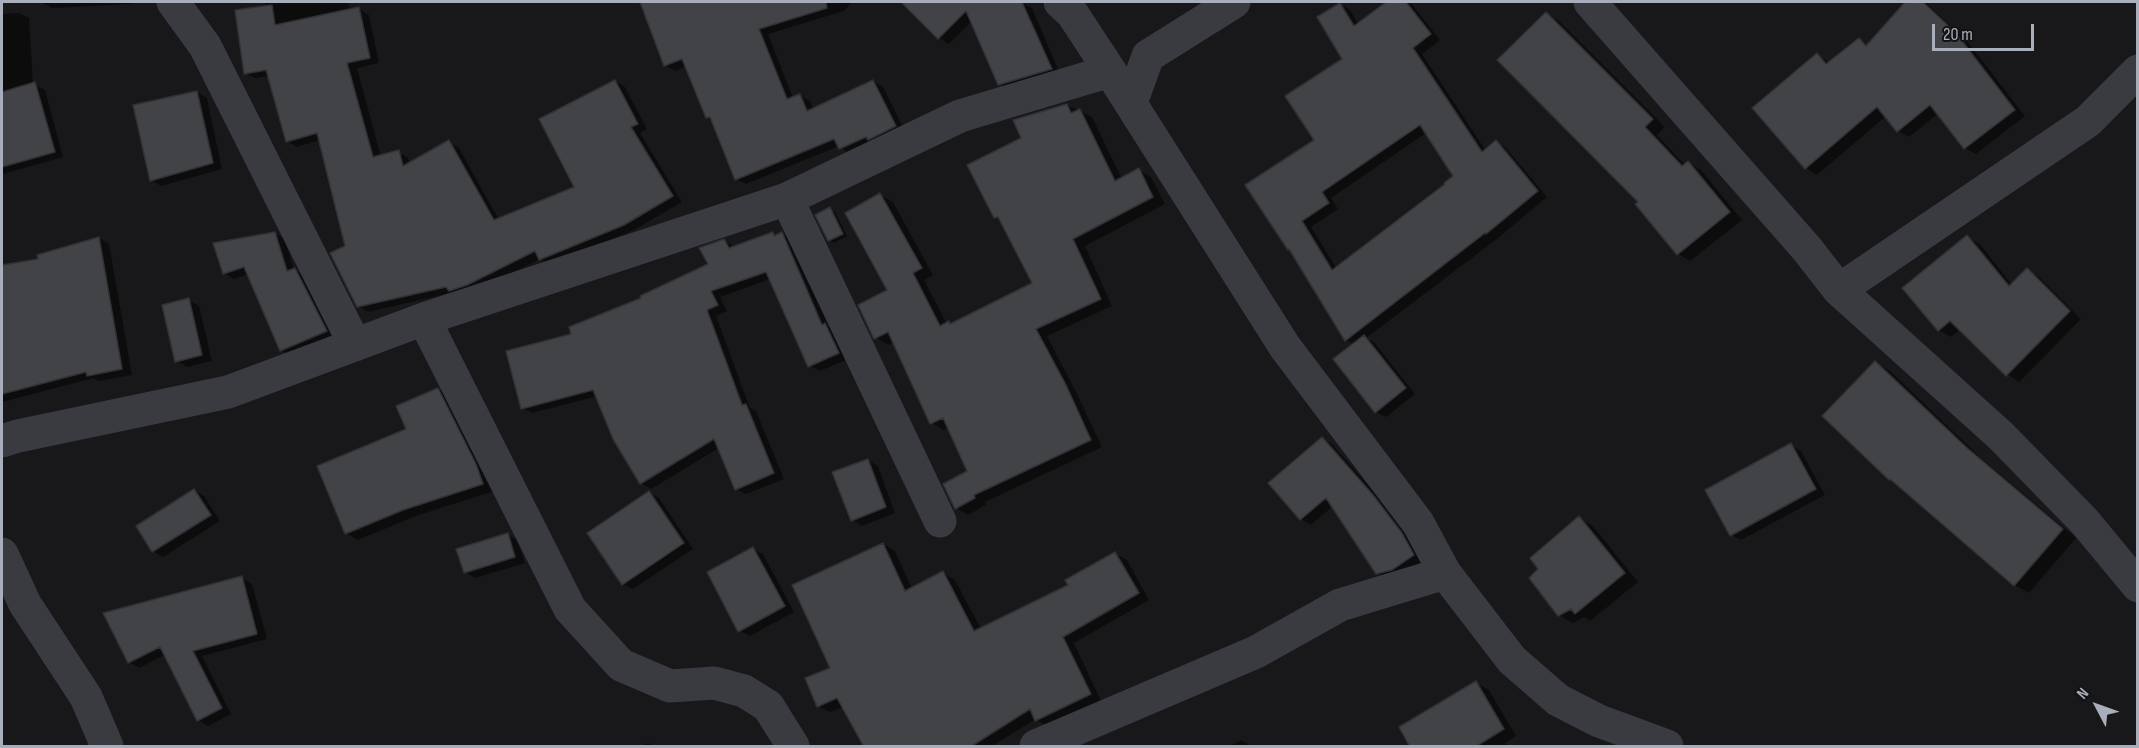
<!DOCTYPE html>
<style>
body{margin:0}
#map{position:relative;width:2139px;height:748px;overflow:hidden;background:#18181a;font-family:"Sofia Sans Condensed",sans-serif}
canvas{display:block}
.frame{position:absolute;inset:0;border:3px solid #a9aebb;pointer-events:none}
.north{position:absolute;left:2067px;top:676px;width:60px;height:60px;-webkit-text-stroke:4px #131315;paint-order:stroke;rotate:311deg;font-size:16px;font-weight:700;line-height:24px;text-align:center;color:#a9aebb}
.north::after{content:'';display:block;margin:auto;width:21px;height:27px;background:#a9aebb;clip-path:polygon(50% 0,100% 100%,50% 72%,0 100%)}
.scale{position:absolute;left:1932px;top:24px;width:102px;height:27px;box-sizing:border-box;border:3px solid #a9aebb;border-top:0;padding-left:8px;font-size:18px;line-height:21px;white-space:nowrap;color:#a9aebb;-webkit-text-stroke:4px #131315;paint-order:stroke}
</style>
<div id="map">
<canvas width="2139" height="748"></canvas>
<div class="frame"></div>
<div class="north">N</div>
<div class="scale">20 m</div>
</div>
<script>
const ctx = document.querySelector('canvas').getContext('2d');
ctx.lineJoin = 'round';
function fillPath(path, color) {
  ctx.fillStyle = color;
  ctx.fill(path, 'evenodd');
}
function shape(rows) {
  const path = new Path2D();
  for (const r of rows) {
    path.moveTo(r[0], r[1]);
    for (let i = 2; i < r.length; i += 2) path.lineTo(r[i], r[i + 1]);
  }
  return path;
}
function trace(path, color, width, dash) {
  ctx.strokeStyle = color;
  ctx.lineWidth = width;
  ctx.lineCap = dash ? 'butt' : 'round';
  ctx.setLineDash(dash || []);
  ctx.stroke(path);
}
fillPath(shape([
 [41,2,133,2,133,4,52,8],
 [265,2,348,2,350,11,359,9,369,15,379,63,357,68,381,157,398,152,408,158,410,164,449,142,459,148,499,220,576,188,615,81,625,87,647,129,640,133,682,202,634,230,550,265,540,259,478,290,454,292,368,312,358,306,347,247,320,140,297,147,287,141,269,76,255,78,245,73,266,7],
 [642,2,852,2,844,11,768,34,793,98,800,95,810,101,814,110,873,81,883,87,905,131,850,154,839,146,746,184,736,179,713,121,707,117,687,66,675,71,665,65],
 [903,2,994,2,1003,11,1022,3,1032,8,1060,74,1009,90,1000,84,972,21,949,44,939,38],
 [1389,2,1410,2,1440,40,1422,54,1486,151,1496,142,1506,148,1547,197,1497,239,1366,338,1374,342,1415,394,1386,417,1376,412,1354,344,1347,340,1292,251,1289,249,1247,185,1316,140,1344,59,1340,4,1350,10,1359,25],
 [1426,133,1455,176,1447,185,1337,269,1311,227,1338,209,1331,198],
 [1907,2,1925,2,1967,41,2025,116,1976,154,1965,148,1939,113,1909,137,1898,131,1886,116,1817,175,1806,168,1817,55,1830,63,1859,39,1868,45],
 [19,13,29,18,33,84,45,90,63,157,3,174,2,173,2,14],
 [1547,14,1559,21,1665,127,1657,135,1685,165,1688,162,1701,170,1742,220,1690,261,1678,254,1640,202],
 [197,92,207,98,222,169,161,186,151,180],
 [1067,105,1092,117,1122,179,1139,170,1151,177,1165,204,1085,246,1112,306,1047,336,1077,394,1102,447,985,502,986,505,968,515,956,508,969,471,949,427,944,430,932,423,894,342,888,345,876,338,860,306,889,290,880,195,893,202,933,275,924,280,947,324,952,325,1034,283,1002,221,995,217,1023,138],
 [830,209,835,212,847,236,834,243,829,240],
 [275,233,285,239,294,270,305,275,336,336,291,356,281,350,248,274,234,279,224,273],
 [773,233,777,236,782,234,792,239,829,327,835,330,848,359,820,371,810,366,770,279,720,297,727,311,716,316,750,408,756,411,784,479,746,494,736,489,719,448,651,489,641,483,598,396,532,413,522,408,573,335,710,265,724,241,735,247],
 [1967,237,1980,244,2012,285,2027,270,2039,277,2081,319,2019,382,2007,374,1961,329,1951,337,1939,330],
 [99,238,109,244,132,375,98,381,94,378,2,402,2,266,40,261],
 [189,300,199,306,212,361,187,367,177,361],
 [1876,363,1890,371,1980,457,2076,538,2029,593,2014,585],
 [438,389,450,396,494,491,416,516,358,540,346,533],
 [1322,438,1332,444,1383,502,1412,540,1423,561,1402,575,1387,579,1377,573,1333,506,1311,525,1301,519],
 [1791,445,1801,451,1825,495,1741,540,1731,535],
 [868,460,878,466,895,513,862,526,852,520],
 [194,490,204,496,220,521,163,557,153,551,138,526],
 [649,493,659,498,693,549,633,589,623,584],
 [1579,518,1593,526,1638,582,1590,621,1584,617,1573,623,1559,615,1540,569],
 [507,534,517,540,525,563,475,578,465,572],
 [883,544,895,551,912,589,943,573,955,580,981,629,1070,586,1115,554,1127,560,1149,600,1074,643,1101,701,1048,727,1036,719,992,746,865,746,844,707,830,712,818,706],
 [753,549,763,554,794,612,750,636,740,631],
 [242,578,252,584,267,639,202,656,231,714,208,726,198,720,165,655,139,668,129,662],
 [1476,683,1489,690,1516,736,1505,743,1508,746,1412,746],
 [1241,740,1252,746,1230,746],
 [648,743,654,746,640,746]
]), '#0007');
const building = shape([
 [640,2,826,2,827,8,759,29,787,99,800,94,807,111,873,80,896,126,868,140,866,137,839,149,834,139,735,180,710,117,706,118,682,59,664,66,640,2],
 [901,2,1022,2,1052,69,998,85,966,11,938,39,901,2],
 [1386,2,1406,2,1431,34,1413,48,1482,152,1496,140,1538,191,1486,234,1485,233,1345,341,1289,249,1288,250,1245,185,1314,140,1285,96,1342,59,1317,17,1340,3,1354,26,1386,2],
 [1420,125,1453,176,1444,183,1445,184,1332,270,1302,221,1329,203,1322,192,1420,125],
 [1905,2,1923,2,1956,33,2015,110,1964,149,1930,105,1897,132,1877,107,1805,169,1752,108,1817,53,1826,64,1859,38,1866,46,1905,2],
 [272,5,275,25,359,7,370,58,347,63,373,157,399,150,403,166,449,140,494,220,574,187,539,119,615,80,638,124,631,127,673,196,624,225,539,260,535,251,467,285,449,291,446,287,357,307,330,253,345,246,317,133,286,142,266,70,244,74,235,10,272,5],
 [1546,12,1653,119,1645,127,1682,166,1688,161,1730,212,1677,255,1635,204,1638,202,1497,60,1546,12],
 [35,82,55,152,2,167,2,92,35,82],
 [197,91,213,163,150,181,133,105,197,91],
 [1067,104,1071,113,1080,109,1115,181,1139,168,1153,197,1073,239,1101,299,1036,329,1066,385,1091,440,974,495,975,498,955,509,943,484,967,471,943,418,930,424,888,332,874,339,858,305,887,290,845,213,880,193,922,268,913,273,940,326,949,321,950,324,1032,283,998,217,994,218,967,165,1021,138,1013,120,1067,104],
 [830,207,843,234,828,241,815,215,830,207],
 [275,232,287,271,295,268,327,331,280,351,244,267,223,274,213,243,275,232],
 [773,232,774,236,782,232,822,325,825,323,839,353,808,367,766,272,711,291,718,305,707,310,742,405,746,404,774,473,735,490,714,439,640,484,613,439,593,390,521,409,506,351,571,334,569,327,641,298,640,296,708,264,699,248,724,239,729,248,773,232],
 [1967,235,2009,286,2027,268,2070,311,2006,376,1950,321,1938,331,1902,288,1967,235],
 [99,237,122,369,87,376,86,372,2,394,2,265,38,259,37,255,99,237],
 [189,298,202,355,175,362,162,305,189,298],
 [1364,335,1406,388,1375,413,1333,359,1364,335],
 [1875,361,1966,447,2063,529,2014,586,1890,479,1889,480,1822,416,1875,361],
 [438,388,476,464,483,484,403,510,345,534,317,466,406,429,396,406,438,388],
 [1322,437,1373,495,1402,533,1414,555,1392,570,1376,574,1326,498,1300,520,1268,483,1322,437],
 [1791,443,1816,489,1730,536,1705,490,1791,443],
 [868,459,886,507,851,521,832,472,868,459],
 [194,489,211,515,152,552,136,526,194,489],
 [649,491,684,543,622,585,587,533,649,491],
 [1579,516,1625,573,1575,614,1571,609,1558,616,1529,578,1538,569,1530,558,1579,516],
 [508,533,515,557,464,573,456,549,508,533],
 [883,543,905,591,943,571,974,631,1068,585,1065,580,1115,552,1139,593,1063,637,1091,694,1035,721,1030,709,970,747,864,747,837,698,817,707,805,678,830,668,792,585,883,543],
 [753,547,785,606,738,632,707,572,753,547],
 [242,576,257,634,193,651,222,708,197,721,160,647,128,663,103,613,242,576],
 [1476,681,1504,729,1475,747,1410,747,1399,727,1476,681]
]);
fillPath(building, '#424347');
trace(building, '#323136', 1.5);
trace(shape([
 [173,2,205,46,355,345],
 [1060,2,1072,13,1110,71,1285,347,1418,523,1445,573,1512,660,1558,700,1599,721,1667,746],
 [1590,2,1807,249,1839,290,2001,436,2084,521,2138,586],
 [1131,103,1148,56,1234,2],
 [787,199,940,521],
 [1839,290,2088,121,2138,71],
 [424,319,570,609,621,665,670,686,714,683,744,691,768,706,793,746],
 [2,441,18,436,228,392,424,319,787,199,960,116,1110,71],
 [2,554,25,604,86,697,107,746],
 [1036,746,1256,652,1340,605,1445,573]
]), '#3a3b41', 33);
</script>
